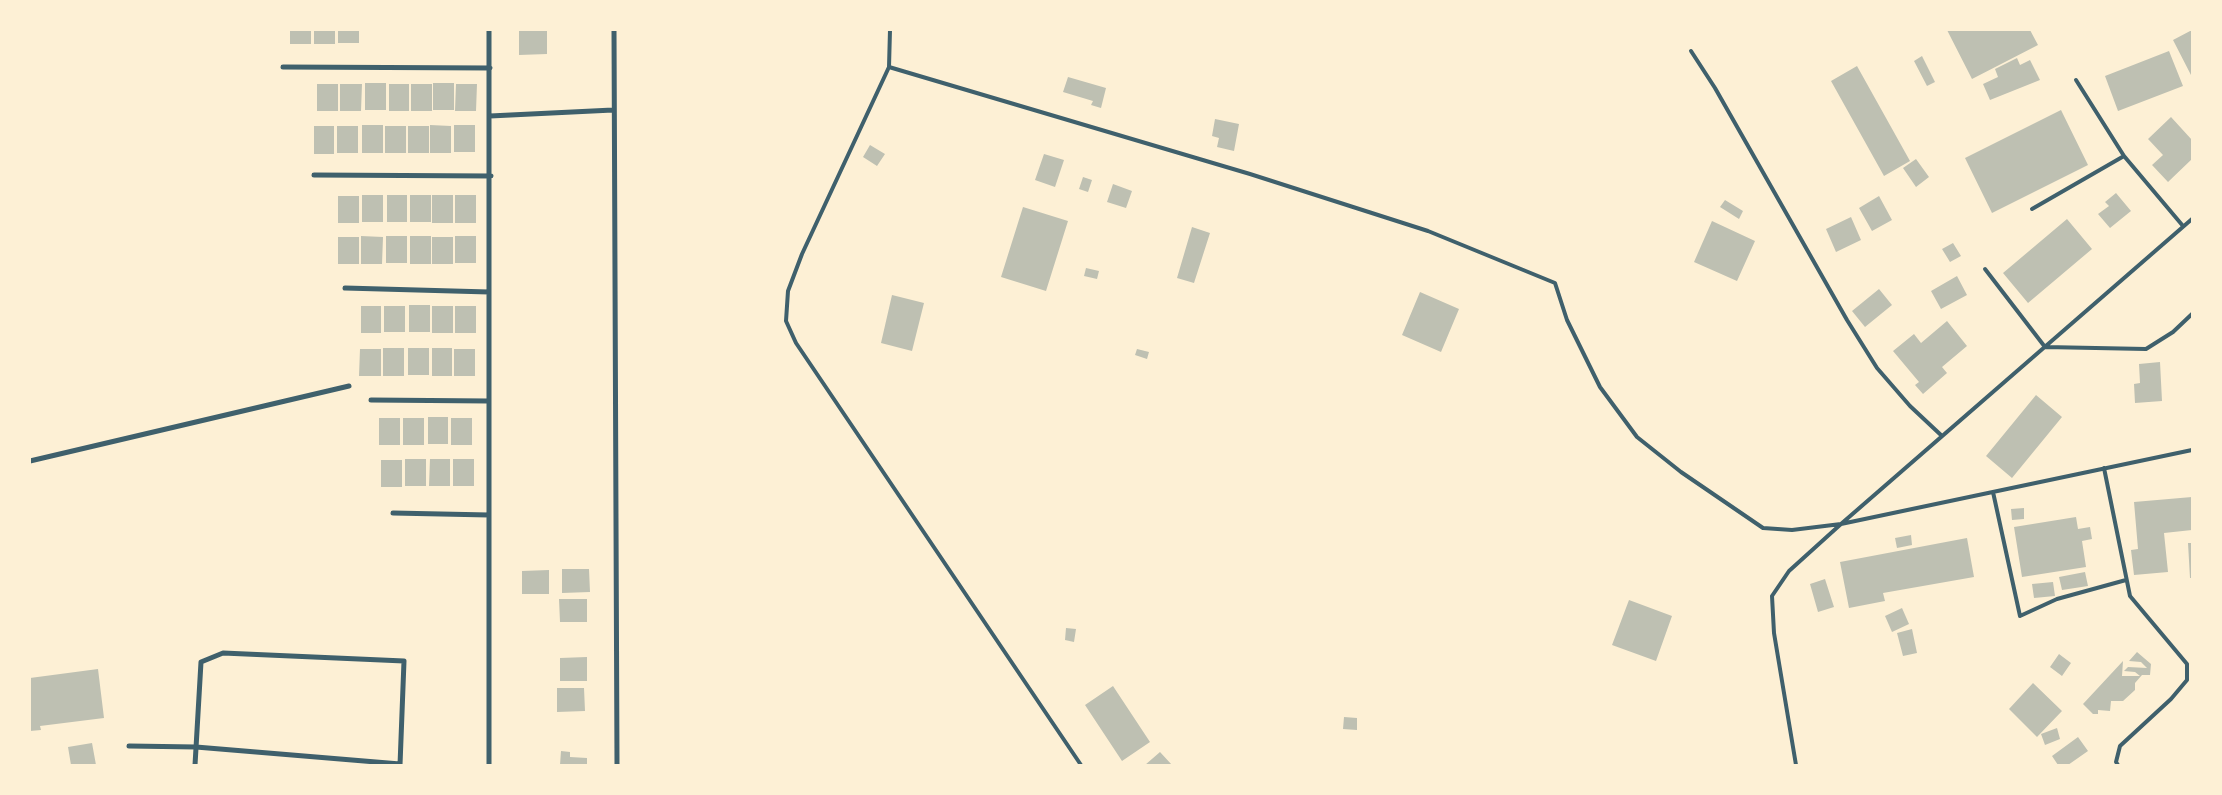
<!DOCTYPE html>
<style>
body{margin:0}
#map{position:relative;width:2222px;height:795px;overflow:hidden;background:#fdf0d5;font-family:Ubuntu,sans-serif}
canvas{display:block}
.frame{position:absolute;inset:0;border:31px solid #fdf0d5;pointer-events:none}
</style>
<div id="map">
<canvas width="2222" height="795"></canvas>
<div class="frame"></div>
</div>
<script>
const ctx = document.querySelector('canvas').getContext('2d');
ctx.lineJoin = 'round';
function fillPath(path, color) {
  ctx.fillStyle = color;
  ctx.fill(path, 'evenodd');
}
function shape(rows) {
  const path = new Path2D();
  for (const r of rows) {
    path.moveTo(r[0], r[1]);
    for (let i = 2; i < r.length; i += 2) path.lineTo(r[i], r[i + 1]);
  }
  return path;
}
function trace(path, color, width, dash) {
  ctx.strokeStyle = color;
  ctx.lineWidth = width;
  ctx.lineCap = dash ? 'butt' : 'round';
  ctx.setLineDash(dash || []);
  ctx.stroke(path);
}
fillPath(shape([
 [290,30,311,30,311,44,290,44],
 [314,30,335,30,335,44,314,44],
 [338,30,359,30,359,43,338,43],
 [1947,30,2030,30,2038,45,1972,79],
 [2192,30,2192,77,2173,40],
 [519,31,547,31,547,54,519,55],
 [2169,51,2183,86,2118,111,2105,76],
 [1922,56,1935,82,1927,86,1914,61],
 [2017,58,2020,65,2030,60,2040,80,1990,100,1983,84,1998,77,1995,69],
 [1857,66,1910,161,1884,176,1831,81],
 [1068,77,1106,88,1101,108,1091,105,1093,101,1063,92],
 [365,83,386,83,386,110,365,110],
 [433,83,454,83,454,110,433,110],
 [317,84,338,84,338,111,317,111],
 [340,84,362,84,361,111,340,111],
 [389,84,409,84,409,111,389,111],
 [411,84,432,84,432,111,411,111],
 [456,84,477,84,476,111,455,111],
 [2061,110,2088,165,1992,213,1965,158],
 [2171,117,2192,140,2192,159,2168,182,2152,165,2163,155,2148,139],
 [1215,119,1239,124,1234,151,1217,147,1219,138,1212,136],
 [362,125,383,125,383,153,362,153],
 [430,125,451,126,451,153,430,153],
 [454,125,475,125,475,152,454,152],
 [314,126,334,126,334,154,314,154],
 [337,126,358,126,358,153,337,153],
 [385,126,406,126,406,153,385,153],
 [408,126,429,126,429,153,408,153],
 [870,145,885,154,877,166,863,157],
 [1044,154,1064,160,1055,187,1035,180],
 [1916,159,1929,177,1916,187,1903,168],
 [1083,177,1092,180,1088,192,1079,189],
 [1113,184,1132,191,1126,208,1107,202],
 [2116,193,2131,211,2110,228,2098,214,2109,206,2105,202],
 [362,195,383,195,383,222,362,222],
 [387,195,407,195,407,222,387,222],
 [410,195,431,195,431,222,410,222],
 [432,195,453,195,453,223,432,223],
 [455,195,476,195,476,223,455,223],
 [338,196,359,196,359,223,338,223],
 [1879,196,1892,220,1872,231,1859,208],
 [1725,200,1743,211,1739,219,1720,207],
 [1023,207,1068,221,1046,291,1001,277],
 [1851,217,1861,240,1836,252,1826,229],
 [2067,219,2092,249,2028,303,2003,273],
 [1712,221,1755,241,1737,281,1694,262],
 [1192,227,1210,233,1194,283,1177,278],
 [361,236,383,237,382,264,361,264],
 [386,236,407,236,407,263,386,263],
 [410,236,431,236,431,264,410,264],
 [455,236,476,236,476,263,455,263],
 [338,237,359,237,359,264,338,264],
 [432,237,453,237,453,264,432,264],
 [1953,243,1961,256,1950,262,1942,249],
 [1086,268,1099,271,1097,279,1084,276],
 [1957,276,1967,295,1941,309,1931,291],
 [1879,289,1892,305,1865,327,1852,311],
 [1420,292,1459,309,1441,352,1402,335],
 [892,295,924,303,912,351,881,343],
 [409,305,430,305,430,332,409,332],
 [361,306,381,306,381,333,361,333],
 [384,306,405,306,405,332,384,332],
 [432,306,453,306,453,333,432,333],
 [455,306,476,306,476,333,455,333],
 [1947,321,1967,346,1942,367,1947,373,1923,394,1915,385,1919,382,1893,351,1914,334,1921,343],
 [383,348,404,348,404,376,383,376],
 [408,348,429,348,429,375,408,375],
 [432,348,452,348,452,376,432,376],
 [360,349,381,349,381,376,359,376],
 [454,349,475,349,475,376,454,376],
 [1137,349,1149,352,1147,359,1135,355],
 [2160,362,2162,401,2135,403,2134,384,2140,383,2139,364],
 [2036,395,2062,417,2012,478,1986,456],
 [428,417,448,417,448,444,428,444],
 [379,418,400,418,400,445,379,445],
 [403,418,424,418,424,445,403,445],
 [451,418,472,418,472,445,451,445],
 [405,459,426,459,426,486,405,486],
 [430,459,450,459,450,486,429,486],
 [453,459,474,459,474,486,453,486],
 [381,460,402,460,402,487,381,487],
 [2192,497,2192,530,2164,533,2168,572,2134,575,2131,550,2138,549,2134,502],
 [2024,508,2024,519,2012,520,2011,509],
 [2076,517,2078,529,2090,527,2092,539,2082,541,2086,567,2022,577,2014,527],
 [1911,535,1912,545,1897,548,1895,538],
 [1967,538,1974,577,1883,593,1885,601,1849,608,1840,562],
 [2188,543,2192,543,2192,578,2190,578],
 [562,569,589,569,590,592,562,593],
 [549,570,549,594,522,594,522,571],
 [2085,572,2088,586,2062,590,2059,577],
 [1825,579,1834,607,1818,612,1810,584],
 [2053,582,2055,596,2034,598,2032,584],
 [559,599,587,599,587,622,560,622],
 [1629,600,1672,616,1656,661,1612,645],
 [1902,608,1909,624,1892,632,1885,616],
 [1066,628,1076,629,1074,642,1065,640],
 [1912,629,1917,653,1903,656,1897,633],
 [2137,652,2151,664,2150,675,2142,675,2135,683,2135,690,2123,701,2111,701,2110,711,2098,710,2098,714,2093,714,2083,704,2123,661,2122,676,2140,676,2135,672,2124,671,2128,667,2147,668,2141,662,2129,661],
 [2059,654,2071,663,2062,676,2050,667],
 [587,657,587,681,560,681,560,658],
 [98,669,104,718,40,726,41,730,30,731,30,678],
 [2033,683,2062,711,2037,737,2009,709],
 [1113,686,1150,742,1122,761,1085,705],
 [557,688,584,688,585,711,557,712],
 [1344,717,1357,718,1357,730,1343,729],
 [2057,728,2060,739,2045,745,2041,734],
 [2078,737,2088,751,2068,765,2058,765,2052,756],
 [92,743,96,765,71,765,68,747],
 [561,751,570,752,570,757,587,758,587,765,560,765],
 [1160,752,1172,765,1145,765]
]), '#bec0b2');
trace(shape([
 [890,30,889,67,802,254,788,291,786,321,796,343,1081,765],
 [1691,51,1715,88,1847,320,1877,368,1910,406,1942,436],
 [889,67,1250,174,1428,231,1555,283,1567,320,1600,387,1637,437,1681,472,1763,528,1792,530,1841,524,2192,450],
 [2076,80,2124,156,2183,226],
 [2032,209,2124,156],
 [1985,269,2045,347,2146,349,2173,332,2192,314],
 [2104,468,2130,596,2187,664,2187,680,2171,699,2120,746,2116,762,2118,765],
 [1993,492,2020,616,2057,599,2126,580],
 [1796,765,1774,633,1772,596,1789,571,1841,524,2192,219]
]), '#3f606c', 4);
trace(shape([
 [614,30,617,765],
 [283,67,490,68],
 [490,116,613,110],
 [314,175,491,176],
 [345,288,489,292],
 [371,400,488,401],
 [30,461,349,386],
 [393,513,489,515],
 [129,746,196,747,400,764],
 [195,765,201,662,223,653,404,661,400,765],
 [489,765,489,30]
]), '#3f606c', 5);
</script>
